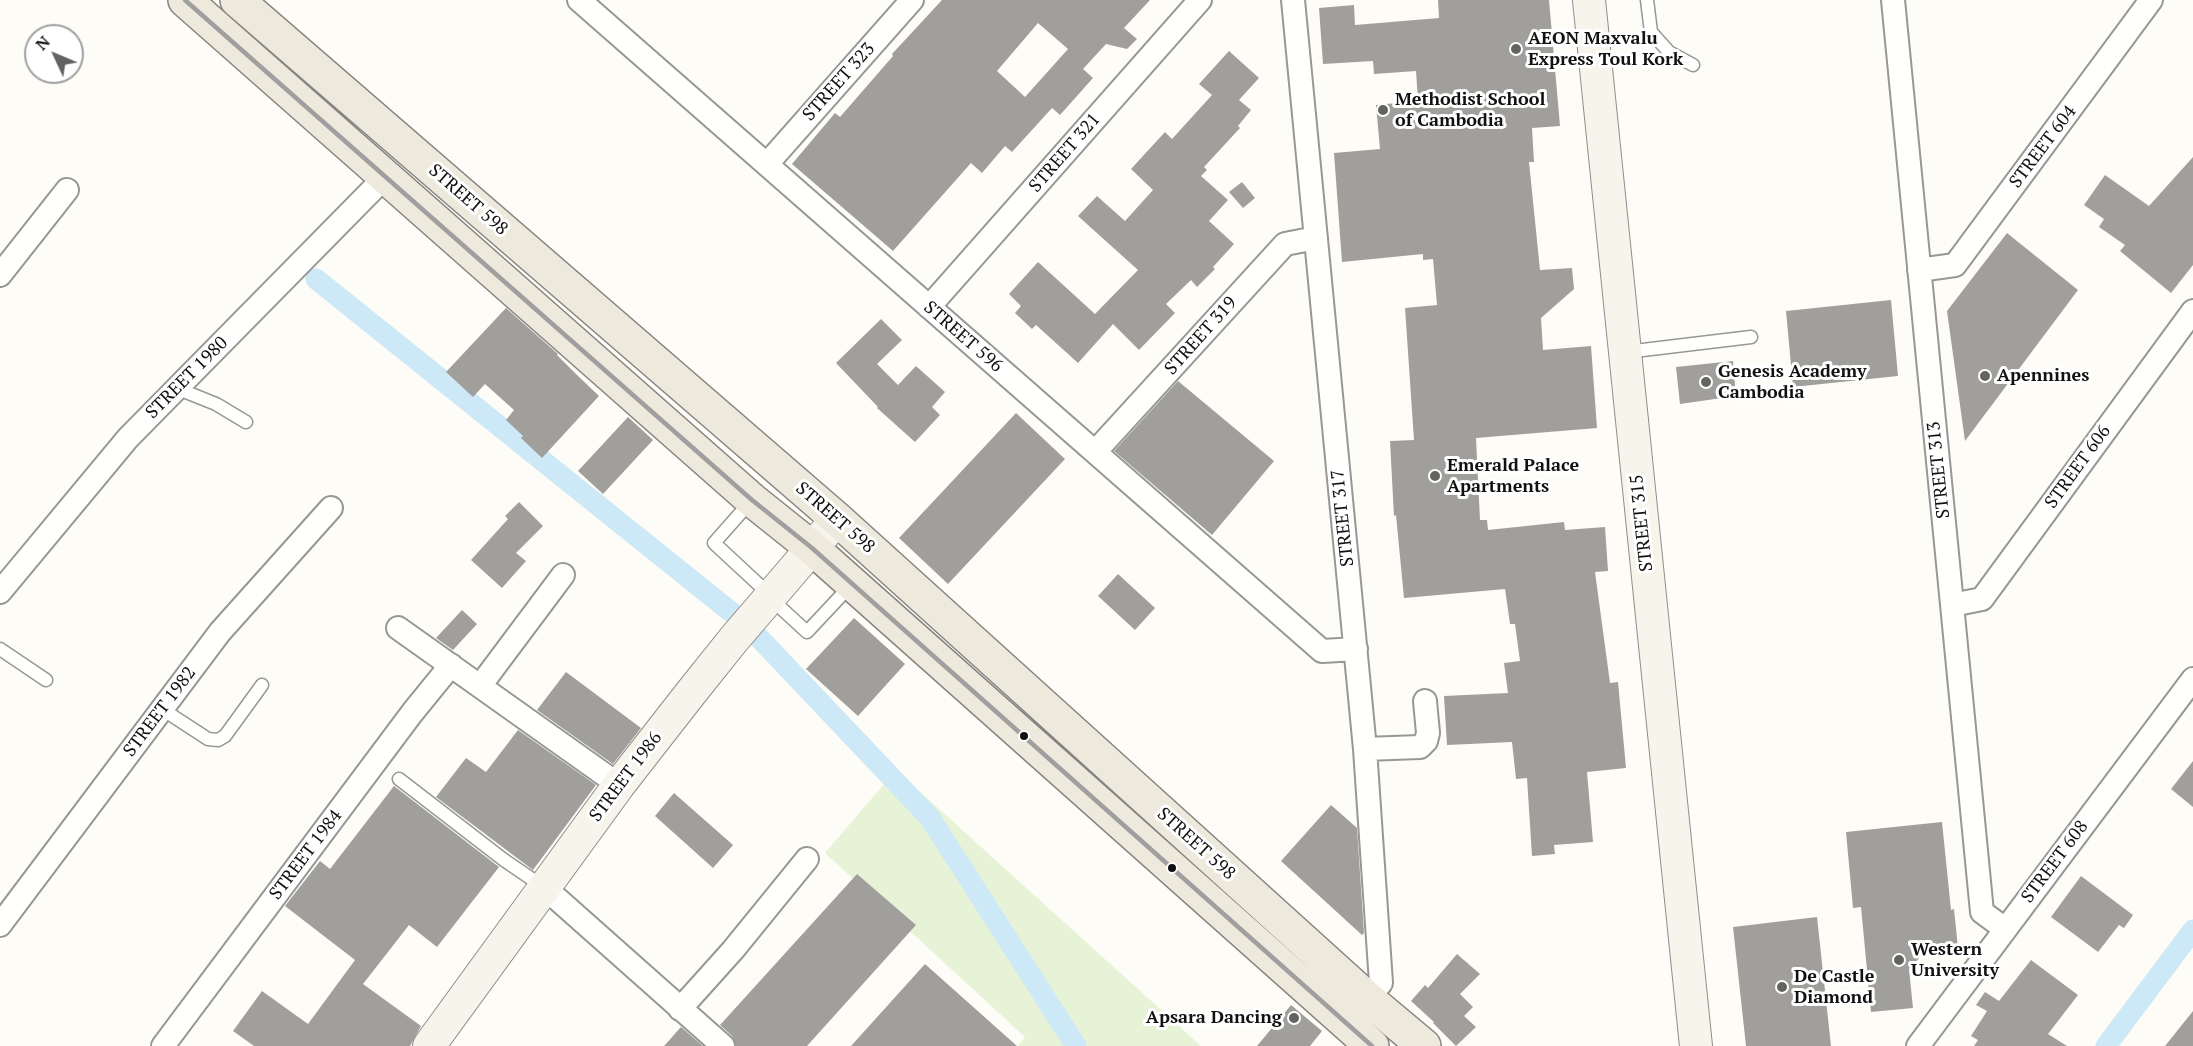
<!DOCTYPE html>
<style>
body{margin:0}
#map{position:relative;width:2193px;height:1046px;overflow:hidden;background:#fdfcf7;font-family:"PT Serif",serif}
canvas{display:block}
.north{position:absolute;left:24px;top:24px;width:60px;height:60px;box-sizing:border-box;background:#fff;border:2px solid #a0a0a0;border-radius:50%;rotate:314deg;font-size:16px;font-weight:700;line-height:24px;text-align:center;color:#111}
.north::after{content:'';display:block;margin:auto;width:21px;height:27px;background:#646362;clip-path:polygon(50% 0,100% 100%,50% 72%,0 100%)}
</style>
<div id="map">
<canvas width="2193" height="1046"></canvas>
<div class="north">N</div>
</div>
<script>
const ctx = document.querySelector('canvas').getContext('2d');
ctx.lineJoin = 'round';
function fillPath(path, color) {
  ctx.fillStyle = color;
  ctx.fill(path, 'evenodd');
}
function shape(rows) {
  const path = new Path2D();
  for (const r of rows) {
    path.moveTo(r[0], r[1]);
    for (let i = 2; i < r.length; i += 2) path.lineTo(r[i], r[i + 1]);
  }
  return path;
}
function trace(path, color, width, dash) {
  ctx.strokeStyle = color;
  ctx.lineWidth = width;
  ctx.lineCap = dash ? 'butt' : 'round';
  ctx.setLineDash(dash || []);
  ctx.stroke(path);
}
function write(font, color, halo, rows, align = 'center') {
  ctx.font = font + ' "PT Serif",serif';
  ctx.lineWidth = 6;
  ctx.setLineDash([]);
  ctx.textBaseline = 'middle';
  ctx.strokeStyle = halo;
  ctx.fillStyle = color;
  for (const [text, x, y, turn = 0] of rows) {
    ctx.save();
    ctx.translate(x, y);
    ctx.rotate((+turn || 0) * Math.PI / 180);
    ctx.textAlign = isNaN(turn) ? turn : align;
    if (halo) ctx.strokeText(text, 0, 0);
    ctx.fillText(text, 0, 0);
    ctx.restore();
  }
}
fillPath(shape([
 [896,770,1201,1046,1018,1046,1025,1037,825,853]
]), '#e7f3d7');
trace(shape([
 [316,279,746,624,930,818,1076,1046],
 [2106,1046,2193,930]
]), '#cde8f7', 21);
fillPath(shape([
 [942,0,1150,0,1124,28,1137,39,1127,49,1106,44,1083,69,1093,78,1060,115,1052,108,1012,152,1005,146,982,173,971,163,893,251,792,164,835,113,840,117,893,56,892,54],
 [1038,23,1068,49,1025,97,997,71],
 [1438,0,1549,0,1560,126,1532,128,1534,162,1529,162,1540,270,1572,268,1574,289,1541,318,1543,350,1591,346,1597,428,1476,438,1480,520,1487,520,1488,530,1564,522,1565,530,1605,527,1608,571,1595,572,1610,683,1618,682,1626,768,1587,772,1593,842,1554,845,1555,854,1532,856,1527,778,1516,779,1512,742,1447,745,1444,696,1508,693,1504,663,1520,661,1515,624,1510,624,1505,589,1404,598,1396,515,1394,516,1390,441,1414,440,1405,308,1437,305,1433,259,1423,260,1423,254,1342,262,1334,153,1380,149,1376,105,1418,101,1416,71,1374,74,1373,61,1323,64,1319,8,1354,5,1355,25,1439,18],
 [1229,51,1259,78,1239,100,1251,110,1238,126,1240,128,1204,167,1207,170,1201,176,1228,200,1209,221,1234,244,1213,267,1215,269,1197,287,1191,280,1166,304,1175,313,1139,350,1113,324,1078,363,1036,325,1032,329,1015,313,1021,306,1009,294,1038,262,1095,314,1138,270,1078,216,1097,196,1125,221,1153,190,1131,169,1165,132,1172,139,1212,95,1199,84],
 [2193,157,2193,265,2171,293,2120,251,2125,245,2099,227,2104,219,2084,205,2105,175,2149,206],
 [1242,182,1255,198,1243,208,1229,192],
 [2007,233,2078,290,1965,441,1947,311],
 [1891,300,1898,376,1793,387,1786,311],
 [506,308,558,354,557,355,576,374,599,396,542,458,521,438,523,436,506,420,514,410,485,384,473,397,446,372],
 [881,319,902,340,877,364,898,385,916,366,945,392,932,407,940,415,915,442,877,408,878,407,836,363],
 [1733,361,1736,396,1680,404,1676,367],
 [1178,381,1274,461,1212,535,1114,451],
 [1016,413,1065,459,948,584,899,538],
 [628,417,653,440,603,494,578,471],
 [519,502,543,526,516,553,526,561,502,588,471,560,508,519,505,516],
 [1118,574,1155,608,1135,630,1098,596],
 [462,610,477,624,453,650,436,638],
 [854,618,905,664,858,716,806,669],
 [566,672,641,728,613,764,537,710],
 [518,730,596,785,533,870,436,797,466,758,486,772],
 [2193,761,2193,807,2171,789],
 [394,786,499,867,437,947,409,925,363,984,421,1026,410,1046,254,1046,233,1031,262,991,308,1024,355,960,285,906,320,861,330,869],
 [674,793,733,845,713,868,655,816],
 [1331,805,1357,828,1364,933,1362,935,1281,861],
 [1942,822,1951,910,1954,909,1958,948,1926,951,1909,969,1913,1008,1871,1012,1861,907,1853,908,1846,832],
 [857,874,916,925,807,1046,736,1046,732,1036,720,1025],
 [2081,876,2133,915,2124,928,2119,925,2098,952,2051,917],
 [1817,917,1831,1046,1746,1046,1733,927],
 [1457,954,1480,974,1460,994,1473,1007,1464,1016,1476,1027,1456,1046,1433,1023,1434,1022,1411,1001,1425,985,1428,988],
 [2031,960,2078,995,2048,1034,2067,1046,1974,1046,1978,1040,1971,1036,1987,1011,1976,1005,1985,992,1999,1001],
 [925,964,1017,1046,851,1046],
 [1291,1005,1322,1031,1310,1046,1257,1046],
 [2193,1011,2193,1046,2165,1046],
 [681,1027,703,1046,664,1046]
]), '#a19f9c');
const lane = shape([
 [1647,0,1651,32,1669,52,1693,65],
 [1626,352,1751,337],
 [176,388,216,404,246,422],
 [752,500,714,543,770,595],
 [770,598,807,632,851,585],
 [0,649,46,680],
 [162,709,208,739,218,740,225,736,262,685],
 [399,779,504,860,545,888]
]);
const street = shape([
 [579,0,1322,651,1356,649],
 [1293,0,1365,749,1381,983,1359,1009],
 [1893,0,1982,912,2005,929],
 [767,164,912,0],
 [1919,270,1955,265,2151,0],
 [0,275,67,190],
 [929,307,1200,0],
 [1095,452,1285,244,1316,238],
 [0,592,128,438,386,176],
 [1952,605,1982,599,2193,311],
 [398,628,619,785],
 [480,686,563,575],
 [1365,749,1420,747,1426,741,1428,733,1425,701],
 [545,888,723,1046],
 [0,925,220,632,331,508],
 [680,1009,733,950,807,859],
 [163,1046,412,713,451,665],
 [1918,1046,2193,679]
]);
const secondary = shape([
 [1589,0,1696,1046],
 [429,1046,619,785,690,694,734,639,837,519]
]);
const primary = shape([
 [185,0,752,500,812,548,1372,1046],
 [237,0,837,519,1368,999,1424,1046]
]);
trace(lane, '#979795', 15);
trace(street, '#979795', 26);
trace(secondary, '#8e8d8b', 34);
trace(primary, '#858482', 36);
trace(lane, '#fffffe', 12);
trace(street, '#fffffe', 22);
trace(secondary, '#f6f4eb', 32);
trace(primary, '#ede9dc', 33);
trace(shape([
 [185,0,752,500,812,548,1372,1046]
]), '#9f9f9f', 4.5);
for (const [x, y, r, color] of [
 [1516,49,6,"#646362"],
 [1383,110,6,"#646362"],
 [1985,376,6,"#646362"],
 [1706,382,6,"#646362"],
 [1435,476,6,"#646362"],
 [1024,736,5,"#111"],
 [1172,868,5,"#111"],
 [1899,960,6,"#646362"],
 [1782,987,6,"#646362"],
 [1294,1018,6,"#646362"]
]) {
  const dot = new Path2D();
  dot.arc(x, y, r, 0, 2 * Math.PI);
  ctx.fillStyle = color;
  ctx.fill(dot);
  trace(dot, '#fff', 2);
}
write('bold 18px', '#111', '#fff', [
 ["AEON Maxvalu",1528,39],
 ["Express Toul Kork",1528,60],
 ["Methodist School",1395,100],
 ["of Cambodia",1395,121],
 ["Genesis Academy",1718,372],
 ["Cambodia",1718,393],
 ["Apennines",1997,376],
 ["Emerald Palace",1447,466],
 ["Apartments",1447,487],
 ["Western",1911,950],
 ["University",1911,971],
 ["De Castle",1794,977],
 ["Diamond",1794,998],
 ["Apsara Dancing",1282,1018,"right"]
], 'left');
write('18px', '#111', '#fff', [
 ["STREET 323",839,82,-48],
 ["STREET 604",2043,147,-53],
 ["STREET 321",1065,153,-49],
 ["STREET 598",468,200,41],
 ["STREET 319",1201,336,-48],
 ["STREET 596",963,337,41],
 ["STREET 1980",187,378,-45],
 ["STREET 606",2078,467,-54],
 ["STREET 313",1939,470,-96],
 ["STREET 598",835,518,41],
 ["STREET 317",1343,518,-96],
 ["STREET 315",1642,523,-96],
 ["STREET 1982",160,712,-53],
 ["STREET 1986",626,777,-53],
 ["STREET 598",1196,844,42],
 ["STREET 1984",306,855,-53],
 ["STREET 608",2055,862,-53]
]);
</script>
